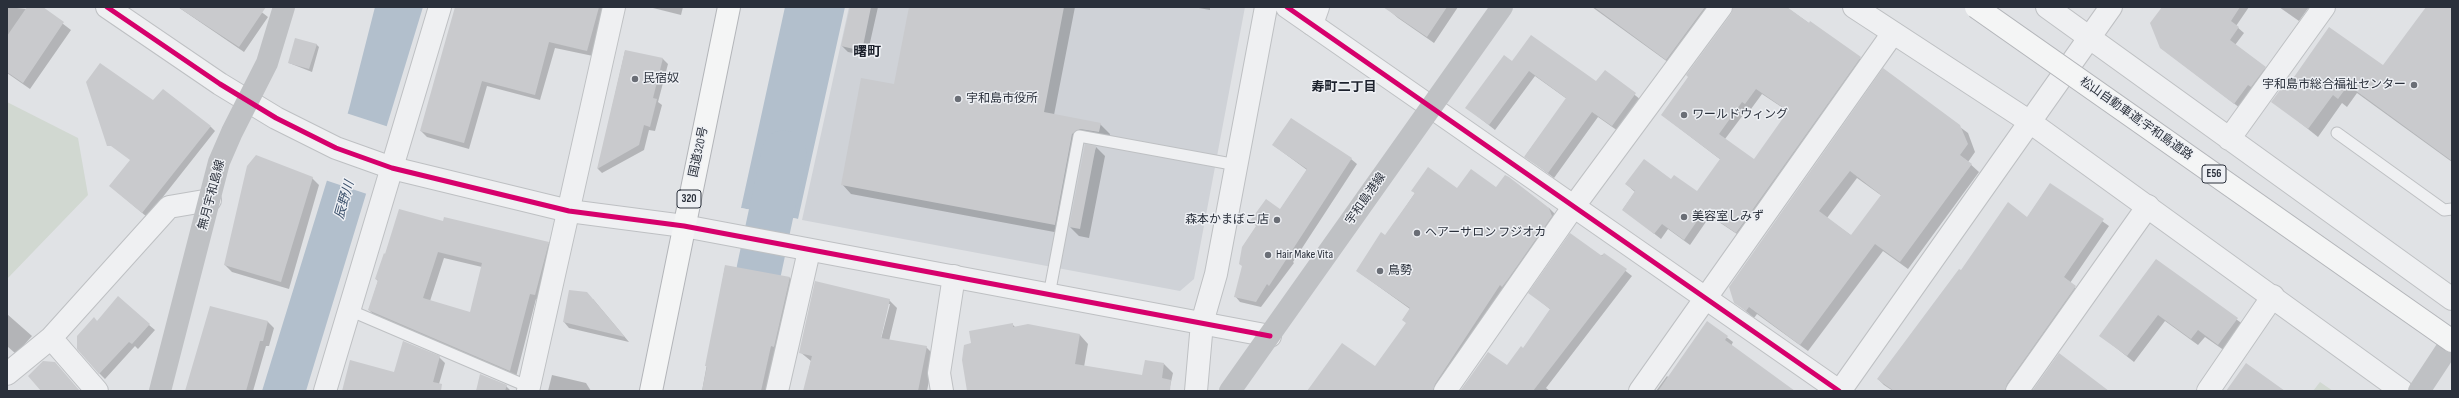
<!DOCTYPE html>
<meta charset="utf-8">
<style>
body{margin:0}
#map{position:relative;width:2459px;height:398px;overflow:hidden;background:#e0e2e5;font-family:"Sofia Sans Condensed",sans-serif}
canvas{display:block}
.frame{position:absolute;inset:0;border:8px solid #2a303b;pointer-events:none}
</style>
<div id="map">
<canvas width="2459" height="398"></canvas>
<div class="frame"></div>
</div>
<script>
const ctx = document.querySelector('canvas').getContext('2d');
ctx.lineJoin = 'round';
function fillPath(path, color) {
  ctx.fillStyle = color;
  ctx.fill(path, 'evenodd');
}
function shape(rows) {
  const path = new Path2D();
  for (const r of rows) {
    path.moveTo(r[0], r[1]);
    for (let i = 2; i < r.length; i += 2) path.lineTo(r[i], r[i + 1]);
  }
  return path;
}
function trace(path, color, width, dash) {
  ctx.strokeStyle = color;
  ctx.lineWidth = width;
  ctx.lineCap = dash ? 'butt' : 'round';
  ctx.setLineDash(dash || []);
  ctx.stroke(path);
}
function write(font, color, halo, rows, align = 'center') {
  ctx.font = font + ' "Sofia Sans Condensed","Noto Sans JP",sans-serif';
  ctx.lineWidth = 3;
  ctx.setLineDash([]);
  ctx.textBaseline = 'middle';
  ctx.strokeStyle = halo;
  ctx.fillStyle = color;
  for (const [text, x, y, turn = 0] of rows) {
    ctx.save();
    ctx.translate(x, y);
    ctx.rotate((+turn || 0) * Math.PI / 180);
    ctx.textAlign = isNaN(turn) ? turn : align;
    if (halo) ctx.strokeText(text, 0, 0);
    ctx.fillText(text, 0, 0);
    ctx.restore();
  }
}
fillPath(shape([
 [849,7,1245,7,1194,279,1180,291,802,220]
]), '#cfd2d7');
fillPath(shape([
 [7,102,78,138,88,195,7,279],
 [2320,382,2333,391,2313,391]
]), '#d1d8d1');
fillPath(shape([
 [375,7,423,7,306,391,262,391,349,109],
 [785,7,845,7,798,219,741,208]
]), '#b2bfcc');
fillPath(shape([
 [346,113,389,127,367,194,325,180],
 [741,208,798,219,797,221,741,210]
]), '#e0e2e5');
fillPath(shape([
 [7,7,27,9,41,7,71,30,30,89,7,73],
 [178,7,255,7,268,17,244,52],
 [456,7,606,7,593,56,555,48,540,100,487,86,469,149,427,137,421,131],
 [649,7,683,7,681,15],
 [851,7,878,7,867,56,848,52,842,46],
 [910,7,1075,7,1054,115,1100,124,1110,134,1108,142,1090,138,1082,144,1065,234,851,194,842,184,895,85],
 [1193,7,1210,7,1210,10],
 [1394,7,1458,7,1434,43,1398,18,1391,12],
 [1592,7,1715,7,1672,65],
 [1733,7,1786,7,1866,63,1743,238,1710,216,1690,245,1668,229,1661,239,1623,209,1635,192,1626,184,1672,180,1697,193,1721,160,1662,115,1732,15],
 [1762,94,1789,112,1754,161,1725,139,1749,107,1751,109],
 [2163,7,2249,7,2236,26,2244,33,2235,45,2270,73,2240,108,2161,48],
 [2279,7,2309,7,2299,21],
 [2427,7,2452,7,2452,162,2357,93,2347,107,2342,103,2318,137,2273,101,2289,85,2383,67],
 [316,44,319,47,312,72,289,63],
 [625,51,663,59,668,64,658,102,662,105,655,131,649,130,644,150,602,173,598,169],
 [1512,63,1597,83,1605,71,1641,100,1618,131,1598,117,1554,178,1525,156,1567,99,1535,76,1495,130,1467,108],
 [1883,70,1968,133,1975,152,1968,162,1979,172,1908,269,1883,251,1808,351,1757,314,1754,318,1735,302],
 [1857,178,1882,196,1852,236,1827,218],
 [153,101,211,127,215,131,147,217,115,190,130,162],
 [1273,145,1351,159,1357,164,1293,262,1294,263,1261,307,1240,302,1235,296,1280,210,1307,170],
 [1096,147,1105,156,1089,238,1079,236,1070,227],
 [312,178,319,185,289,289,232,272,225,265],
 [2050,184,2109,226,2070,283,2081,293,2012,391,1893,391,1884,385,1878,379,1961,271,2027,218],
 [1496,188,1549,208,1555,214,1557,222,1440,391,1308,391,1376,367,1407,324,1410,309,1357,271,1385,237,1415,193,1412,190],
 [443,223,548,243,554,249,541,300,536,299,516,377,375,316,369,310,378,281,376,279,386,255],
 [444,258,482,267,471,313,430,301],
 [1604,254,1632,276,1546,388,1550,391,1461,391,1507,366,1523,349,1551,310,1530,293],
 [2156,260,2244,325,2225,351,2205,337,2198,345,2165,321,2134,362,2101,336],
 [725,267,790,278,796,284,769,391,702,391],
 [593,299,629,342,569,328,564,322],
 [889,300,897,308,889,341,926,347,934,355,927,391,804,391,811,361,800,352],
 [888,304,890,304,880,343,878,343],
 [211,307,268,322,274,328,269,346,266,346,253,391,186,391],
 [7,314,32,336,16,354,7,346],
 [97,322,149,325,155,330,138,349,135,346,105,379,99,373],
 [1708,323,1733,342,1731,346,1793,391,1656,391,1667,376,1669,378],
 [1012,324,1016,328,1080,335,1088,344,1084,367,1143,376,1164,364,1173,373,1169,391,968,391,972,344],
 [439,357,445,363,437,391,343,391],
 [552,375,586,383,591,391,548,391],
 [506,386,511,391,477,391]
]), '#0003');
trace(shape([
 [759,270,784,153]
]), '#b2bfcc', 45);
fillPath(shape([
 [27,7,43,7,64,22,23,83,7,72,7,36],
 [178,7,266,7,239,47],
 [455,7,599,7,587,51,549,42,535,95,482,81,464,143,420,131],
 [850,7,871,7,862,51,841,46],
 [909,7,1064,7,1044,112,1101,123,1099,132,1080,129,1072,134,1055,225,841,185,861,78,894,84],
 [1383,7,1447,7,1427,37],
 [1594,7,1705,7,1666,60],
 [1733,7,1787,7,1809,23,1810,21,1861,57,1736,233,1704,211,1684,240,1662,224,1654,234,1622,210,1635,191,1625,184,1644,159,1671,179,1674,175,1697,191,1720,159,1661,115,1688,77,1686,75,1731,14],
 [1756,89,1788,111,1754,159,1719,134,1742,102,1745,104],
 [2162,7,2240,7,2231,21,2239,27,2230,40,2266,67,2251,87,2248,85,2234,104,2160,48,2150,23],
 [2426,7,2452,7,2452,161,2348,85,2338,99,2333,95,2308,129,2271,102,2286,82,2288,84,2294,77,2329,27,2383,65],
 [1531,35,1596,81,1605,70,1636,93,1612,126,1592,112,1548,173,1524,157,1566,98,1529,71,1489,125,1465,108,1504,55,1512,61],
 [295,38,317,44,309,69,288,63],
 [625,50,663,58,653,98,657,99,650,127,644,125,639,145,597,169],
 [100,63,153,100,163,89,211,126,142,213,109,186,130,160,111,146,107,146,86,82],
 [1883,68,1960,125,1968,144,1960,155,1972,164,1900,262,1875,244,1800,345,1749,307,1746,311,1734,303,1729,287],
 [1850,171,1881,195,1851,235,1819,211],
 [1291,118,1352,158,1269,286,1267,284,1256,302,1234,297,1242,266,1239,264,1242,247,1256,226,1250,221,1266,199,1280,209,1307,169,1272,145],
 [1085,144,1096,146,1080,229,1069,227],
 [256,155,313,177,281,282,224,265,247,166],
 [1428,167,1457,188,1471,169,1496,187,1505,175,1509,177,1549,208,1552,216,1508,279,1502,287,1500,285,1435,384,1433,391,1307,391,1342,343,1375,366,1406,323,1402,320,1410,308,1356,271,1381,232,1385,235,1415,193,1411,191],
 [2050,183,2104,219,2064,277,2076,286,2007,384,2005,391,1894,391,1877,379,1959,269,1961,270,2008,202,2027,217],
 [399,209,443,221,444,217,549,242,535,295,530,294,510,371,368,310,378,280,375,279,384,253,385,254],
 [438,252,482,263,470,312,423,298],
 [1570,233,1602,256,1604,253,1627,269,1533,391,1460,391,1488,352,1507,365,1521,346,1523,348,1550,309,1528,293],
 [2156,259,2238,318,2218,345,2198,330,2191,339,2158,315,2127,356,2099,336],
 [725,265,790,277,774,347,771,346,761,391,702,391,707,366,705,366],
 [815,281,890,299,881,338,927,346,918,391,803,391,812,356,799,353],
 [569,290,587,292,625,337,563,322],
 [118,296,150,324,132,344,129,342,99,374,77,349,77,336,94,317,97,321],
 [210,306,268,321,263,341,260,341,246,391,185,391],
 [1707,321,1728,336,1725,340,1795,391,1658,391],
 [1013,323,1013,327,1028,324,1080,334,1075,364,1142,375,1145,360,1164,363,1162,378,1171,380,1170,391,967,391,962,360,964,345,971,343,969,331],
 [403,341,440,356,433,382,442,384,441,391,342,391,350,360,394,372],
 [2059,353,2109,391,2032,391],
 [43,361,55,362,80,391,41,391,28,376],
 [2246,363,2285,391,2226,391],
 [480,374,507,385,505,391,476,391]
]), '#c9cacd');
const service = shape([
 [2337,133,2444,210,2452,209],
 [1049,295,1079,136,1237,165],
 [349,310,529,387]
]);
const minor = shape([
 [1312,24,1318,7],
 [1431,107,1839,391],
 [51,338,97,391],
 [7,374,51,338,169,207,210,200],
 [325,391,440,7],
 [528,391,614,7],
 [777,391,809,251],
 [942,391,939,373,954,276],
 [1445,391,1574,206,1721,7],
 [1640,391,1893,33],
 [2017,391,2148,206],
 [2208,391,2273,296]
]);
const tertiary = shape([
 [107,7,220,84,276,118,336,148,392,168,569,211,684,226,1270,336],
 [1287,7,1431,107],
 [1854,7,2030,122,2402,391],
 [2047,7,2452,299],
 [2229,139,2324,7],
 [1196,391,1202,323,1216,274,1266,7],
 [1840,391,2111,7]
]);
const trunk = shape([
 [651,391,729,7]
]);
trace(service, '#bec0c3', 13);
trace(minor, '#bec0c3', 24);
trace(tertiary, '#bec0c3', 24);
trace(trunk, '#b3b5b9', 24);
trace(service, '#eff0f2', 11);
trace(minor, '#eff0f2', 22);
trace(tertiary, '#eff0f2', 22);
trace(shape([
 [160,391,219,162,232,132,267,63,284,7],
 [1230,391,1502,7],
 [2419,391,2452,341]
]), '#bfc1c4', 22);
trace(trunk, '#f4f5f5', 22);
const motorwayBridge = shape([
 [1976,7,2452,341]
]);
trace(motorwayBridge, '#b3b5b9', 24, []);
trace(motorwayBridge, '#f4f5f5', 22);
trace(shape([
 [107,7,220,84,276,118,336,148,392,168,569,211,684,226,1270,336],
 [1287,7,1839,391]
]), '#d6006c', 5);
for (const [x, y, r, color] of [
 [635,79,4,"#6a6e76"],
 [2414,85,4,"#6a6e76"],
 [958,99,4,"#6a6e76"],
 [1684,115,4,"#6a6e76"],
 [1684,217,4,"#6a6e76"],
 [1277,220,4,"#6a6e76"],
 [1417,233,4,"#6a6e76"],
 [1268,255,4,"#6a6e76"],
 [1380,271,4,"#6a6e76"]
]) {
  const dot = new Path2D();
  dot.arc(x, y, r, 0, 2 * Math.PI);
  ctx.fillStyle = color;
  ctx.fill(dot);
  trace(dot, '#eef0f4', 1.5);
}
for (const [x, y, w] of [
 [2214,174,24],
 [689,199,24]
]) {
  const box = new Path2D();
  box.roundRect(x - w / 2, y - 9, w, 18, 3);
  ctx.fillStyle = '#eef0f4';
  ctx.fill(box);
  trace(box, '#2a303b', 1);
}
write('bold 11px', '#2a303b', null, [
 ["E56",2214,174],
 ["320",689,199]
]);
write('12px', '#2a303b', '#eef0f4', [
 ["民宿奴",643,79],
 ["宇和島市総合福祉センター",2406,85,"right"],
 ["宇和島市役所",966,99],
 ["ワールドウィング",1692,115],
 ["美容室しみず",1692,217],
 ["森本かまぼこ店",1269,220,"right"],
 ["ヘアーサロン フジオカ",1425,233],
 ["Hair Make Vita",1276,255],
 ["鳥勢",1388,271]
], 'left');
write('12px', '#2a303b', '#eef0f4', [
 ["松山自動車道;宇和島道路",2136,119,35],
 ["国道320号",699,152,-78],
 ["無月宇和島線",212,195,-75],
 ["宇和島港線",1366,199,-55]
]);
write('bold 13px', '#1c212c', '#eef0f4', [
 ["寿町二丁目",1344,88]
]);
write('italic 13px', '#394f6a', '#eef0f4', [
 ["辰野川",345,200,-74]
]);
write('bold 14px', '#1c212c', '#eef0f4', [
 ["曙町",867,52]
]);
</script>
